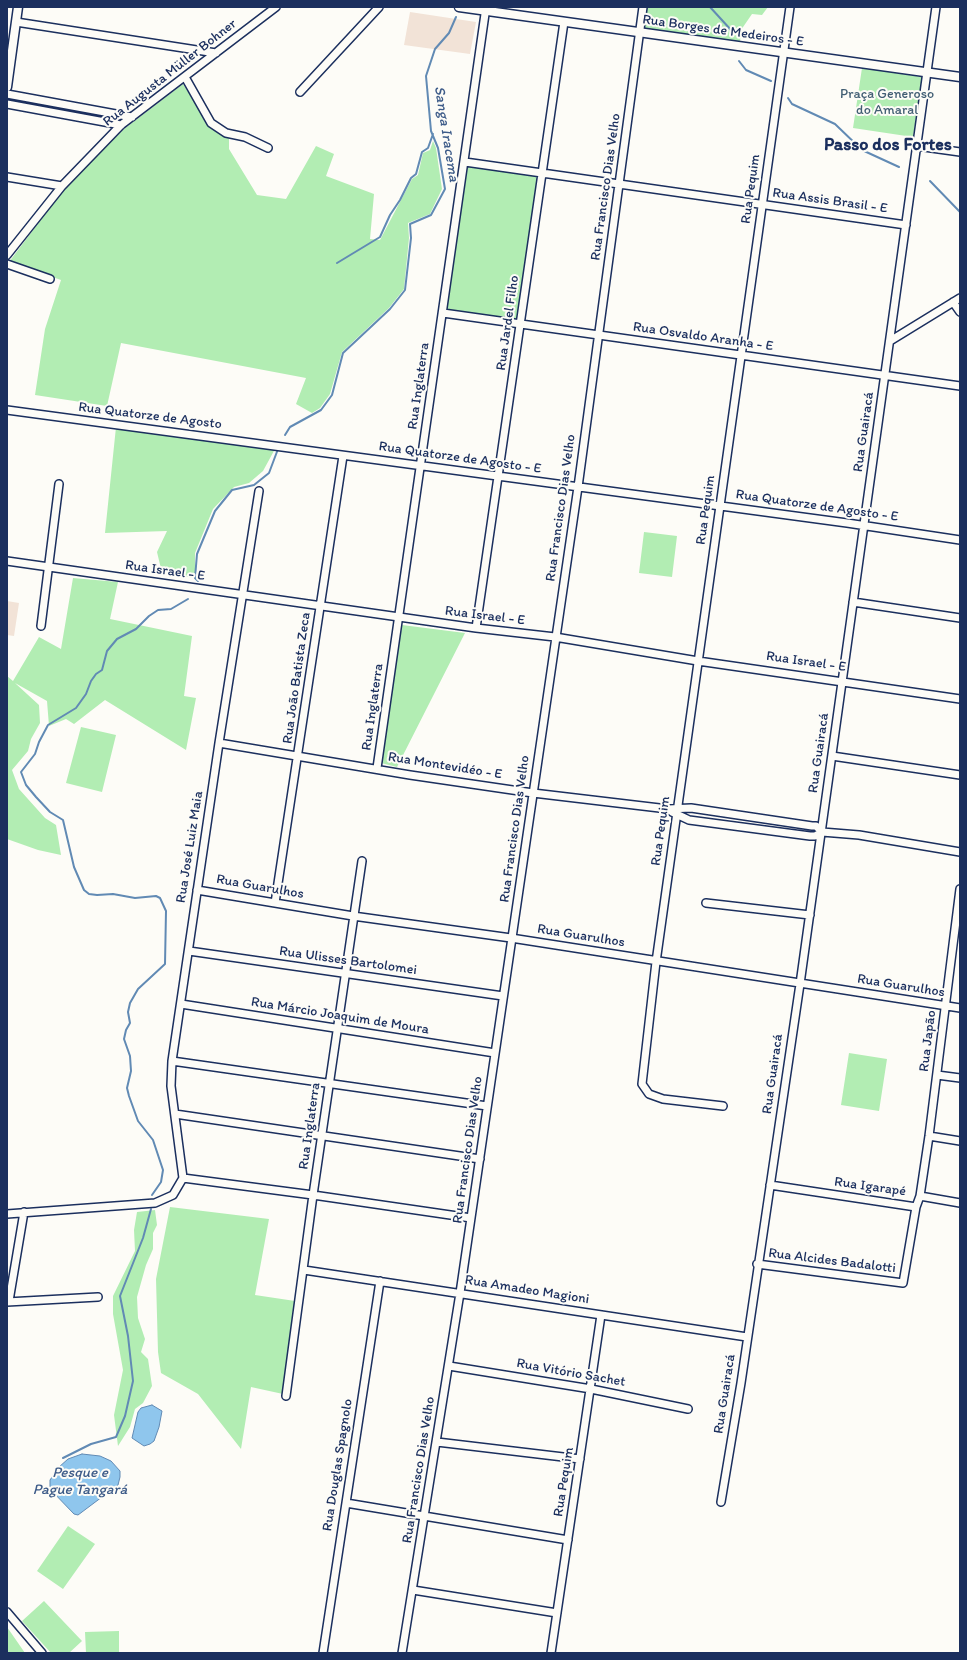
<!DOCTYPE html>
<meta charset="utf-8">
<style>
body{margin:0}
#map{position:relative;width:967px;height:1660px;overflow:hidden;background:#fdfcf7;font-family:Itim,sans-serif}
canvas{display:block}
.frame{position:absolute;inset:0;border:8px solid #1b2f5e;pointer-events:none}
</style>
<div id="map">
<canvas width="967" height="1660"></canvas>
<div class="frame"></div>
</div>
<script>
const ctx = document.querySelector('canvas').getContext('2d');
ctx.lineJoin = 'round';
function fillPath(path, color) {
  ctx.fillStyle = color;
  ctx.fill(path, 'evenodd');
}
function shape(rows) {
  const path = new Path2D();
  for (const r of rows) {
    path.moveTo(r[0], r[1]);
    for (let i = 2; i < r.length; i += 2) path.lineTo(r[i], r[i + 1]);
  }
  return path;
}
function trace(path, color, width, dash) {
  ctx.strokeStyle = color;
  ctx.lineWidth = width;
  ctx.lineCap = dash ? 'butt' : 'round';
  ctx.setLineDash(dash || []);
  ctx.stroke(path);
}
function write(font, color, halo, rows, align = 'center') {
  ctx.font = font + ' Itim,sans-serif';
  ctx.lineWidth = 4;
  ctx.setLineDash([]);
  ctx.textBaseline = 'middle';
  ctx.strokeStyle = halo;
  ctx.fillStyle = color;
  for (const [text, x, y, turn = 0] of rows) {
    ctx.save();
    ctx.translate(x, y);
    ctx.rotate((+turn || 0) * Math.PI / 180);
    ctx.textAlign = isNaN(turn) ? turn : align;
    if (halo) ctx.strokeText(text, 0, 0);
    ctx.fillText(text, 0, 0);
    ctx.restore();
  }
}
fillPath(shape([
 [410,12,476,22,470,54,404,45],
 [7,601,19,603,14,636,7,635]
]), '#f2e3d7');
fillPath(shape([
 [646,7,768,7,762,15,752,14,741,30,740,43,643,29],
 [862,68,922,77,913,137,853,128],
 [183,84,210,126,229,136,229,149,257,195,286,199,316,146,334,154,326,176,374,194,370,239,380,240,412,179,418,175,423,153,430,150,433,141,436,148,442,189,430,214,408,223,409,238,404,289,389,308,342,352,330,394,320,408,312,413,296,404,306,378,121,343,107,406,35,395,45,329,61,280,9,262,64,189,82,170,124,129],
 [468,165,539,175,518,321,446,311],
 [116,427,275,449,263,471,249,483,234,487,213,509,195,553,195,578,162,573,157,552,167,531,105,533],
 [644,532,677,536,672,577,639,573],
 [73,578,118,582,110,619,192,636,184,696,196,698,186,750,105,700,74,724,66,719,49,726,47,701,15,683,39,705,40,723,31,739,28,751,12,770,19,789,45,818,56,825,61,855,38,850,7,839,7,676,13,681,39,637,61,649],
 [402,625,465,633,397,767,381,763],
 [81,727,116,735,102,792,66,783],
 [849,1053,887,1059,879,1111,841,1105],
 [170,1207,269,1219,255,1295,295,1301,283,1394,251,1387,241,1449,198,1394,161,1373,158,1352,156,1279],
 [155,1210,157,1225,153,1233,153,1249,146,1265,137,1297,138,1318,145,1339,141,1352,148,1359,152,1386,143,1403,135,1409,130,1427,118,1446,114,1415,123,1370,113,1314,113,1296,135,1251,134,1230,137,1212],
 [68,1526,95,1544,63,1589,37,1571],
 [44,1601,82,1641,69,1653,51,1653,22,1621],
 [7,1627,25,1653,7,1653],
 [119,1631,119,1653,86,1653,85,1632]
]), '#b2edb3');
const water = shape([
 [152,1405,162,1411,159,1427,154,1441,150,1444,144,1446,132,1438,138,1412,141,1408,152,1405],
 [82,1454,100,1456,111,1461,120,1471,120,1477,118,1485,78,1515,74,1514,50,1489,50,1480,59,1467,68,1459,82,1454]
]);
fillPath(water, '#8fc6ed');
trace(water, '#618ab4', 1);
trace(shape([
 [710,7,731,30],
 [739,61,746,70,771,81],
 [788,98,792,104,835,124,862,150,899,167],
 [930,181,960,212],
 [337,263,380,237,390,215,400,200,411,178,416,174,422,152,428,148,433,134],
 [285,435,290,427,321,410,332,395,343,353,390,309,405,290,411,238,410,224,431,215,445,189,438,148,431,131,426,76,435,49,449,33,456,17],
 [198,581,195,578,197,554,215,511,232,490,254,485,269,473,278,449],
 [152,1195,161,1182,163,1170,153,1140,138,1121,129,1096,127,1088,131,1071,130,1056,124,1039,126,1030,130,1023,128,1012,130,1003,138,989,165,964,166,911,160,898,156,896,135,898,113,894,97,895,89,894,84,890,74,867,63,820,50,812,36,797,26,785,21,772,35,754,39,742,48,725,76,708,86,694,91,681,96,674,102,670,107,651,117,639,136,629,149,616,158,610,171,609,188,599],
 [63,1458,91,1444,116,1437,125,1416,133,1381,128,1336,120,1296,143,1238,151,1209]
]), '#618ab4', 2);
const minor = shape([
 [16,22,216,53],
 [185,77,211,123,226,133,245,137,268,148],
 [300,92,379,7],
 [7,94,132,117],
 [7,104,121,125],
 [917,146,960,152],
 [465,162,906,225],
 [7,177,62,186],
 [7,255,62,186,121,125,276,7],
 [7,264,50,279],
 [953,302,960,312],
 [443,313,960,386],
 [890,341,960,298],
 [7,410,847,523,960,540],
 [7,561,476,628,555,637,698,661,960,699],
 [853,602,960,618],
 [41,626,59,484],
 [476,628,564,22],
 [219,743,410,775,533,793,668,809,691,808,812,826,816,826,822,832,859,835,960,852],
 [832,756,960,775],
 [377,768,486,7],
 [672,812,689,820,810,836,815,836,822,832],
 [197,890,353,916,511,938,960,1008],
 [275,903,343,456],
 [706,903,810,915],
 [189,951,503,996],
 [181,1004,495,1053],
 [172,1061,487,1106],
 [937,1075,960,1078],
 [723,1106,663,1099,649,1094,642,1084,656,962,790,7],
 [175,1114,480,1159],
 [929,1136,960,1141],
 [183,1178,313,1195,471,1218],
 [770,1185,916,1207],
 [920,1196,960,1203],
 [7,1214,155,1203,173,1195,183,1178,171,1086,172,1061,219,743,259,491],
 [757,1264,903,1283,916,1207,920,1196,929,1136,960,889],
 [304,1270,747,1337],
 [9,1301,24,1212],
 [7,1302,98,1297],
 [449,1366,591,1389,688,1409],
 [286,1396,313,1195,362,861],
 [437,1442,580,1459],
 [721,1502,741,1383,800,984,936,7],
 [346,1503,568,1540],
 [413,1590,557,1613],
 [7,1612,42,1653],
 [323,1653,380,1281],
 [402,1653,460,1293,578,487,643,7],
 [551,1653,601,1315]
]);
const tertiary = shape([
 [459,7,960,77],
 [7,87,18,7]
]);
trace(minor, '#1b2f5e', 10);
trace(tertiary, '#1b2f5e', 11);
trace(minor, '#fdfcf7', 7);
trace(tertiary, '#fdfcf7', 8);
write('14px', '#1b2f5e', '#fdfcf7', [
 ["Rua Borges de Medeiros - E",723,31,8],
 ["Rua Augusta Müller Bohner",170,73,-38],
 ["Rua Francisco Dias Velho",606,187,-82],
 ["Rua Pequim",751,189,-82],
 ["Rua Assis Brasil - E",830,201,8],
 ["Rua Jardel Filho",508,323,-82],
 ["Rua Osvaldo Aranha - E",703,337,8],
 ["Rua Inglaterra",419,386,-82],
 ["Rua Quatorze de Agosto",150,416,7],
 ["Rua Guairacá",864,432,-82],
 ["Rua Quatorze de Agosto - E",460,458,8],
 ["Rua Quatorze de Agosto - E",817,506,8],
 ["Rua Francisco Dias Velho",561,508,-82],
 ["Rua Pequim",706,510,-82],
 ["Rua Israel - E",165,571,8],
 ["Rua Israel - E",485,616,7],
 ["Rua Israel - E",806,662,8],
 ["Rua João Batista Zeca",297,678,-82],
 ["Rua Inglaterra",373,707,-82],
 ["Rua Guairacá",819,753,-82],
 ["Rua Montevidéo - E",445,766,9],
 ["Rua Francisco Dias Velho",515,829,-82],
 ["Rua Pequim",661,831,-82],
 ["Rua José Luiz Maia",190,847,-81],
 ["Rua Guarulhos",260,887,10],
 ["Rua Guarulhos",581,936,9],
 ["Rua Ulisses Bartolomei",348,961,8],
 ["Rua Guarulhos",901,986,9],
 ["Rua Márcio Joaquim de Moura",340,1016,9],
 ["Rua Japão",928,1041,-83],
 ["Rua Guairacá",773,1074,-82],
 ["Rua Inglaterra",310,1126,-82],
 ["Rua Francisco Dias Velho",468,1150,-82],
 ["Rua Igarapé",870,1187,8],
 ["Rua Alcides Badalotti",832,1261,7],
 ["Rua Amadeo Magioni",527,1290,9],
 ["Rua Vitório Sachet",571,1373,10],
 ["Rua Guairacá",725,1394,-81],
 ["Rua Douglas Spagnolo",338,1465,-81],
 ["Rua Francisco Dias Velho",419,1470,-81],
 ["Rua Pequim",564,1482,-81]
]);
write('14px', '#415e73', '#fdfcf7', [
 ["Praça Generoso",887,94],
 ["do Amaral",887,110]
]);
write('italic 15px', '#3e5c89', '#fdfcf7', [
 ["Sanga Iracema",446,134,81],
 ["Pesque e",80,1473],
 ["Pague Tangará",80,1490]
]);
write('bold 18px', '#1b2f5e', '#fdfcf7', [
 ["Passo dos Fortes",888,145]
]);
</script>
